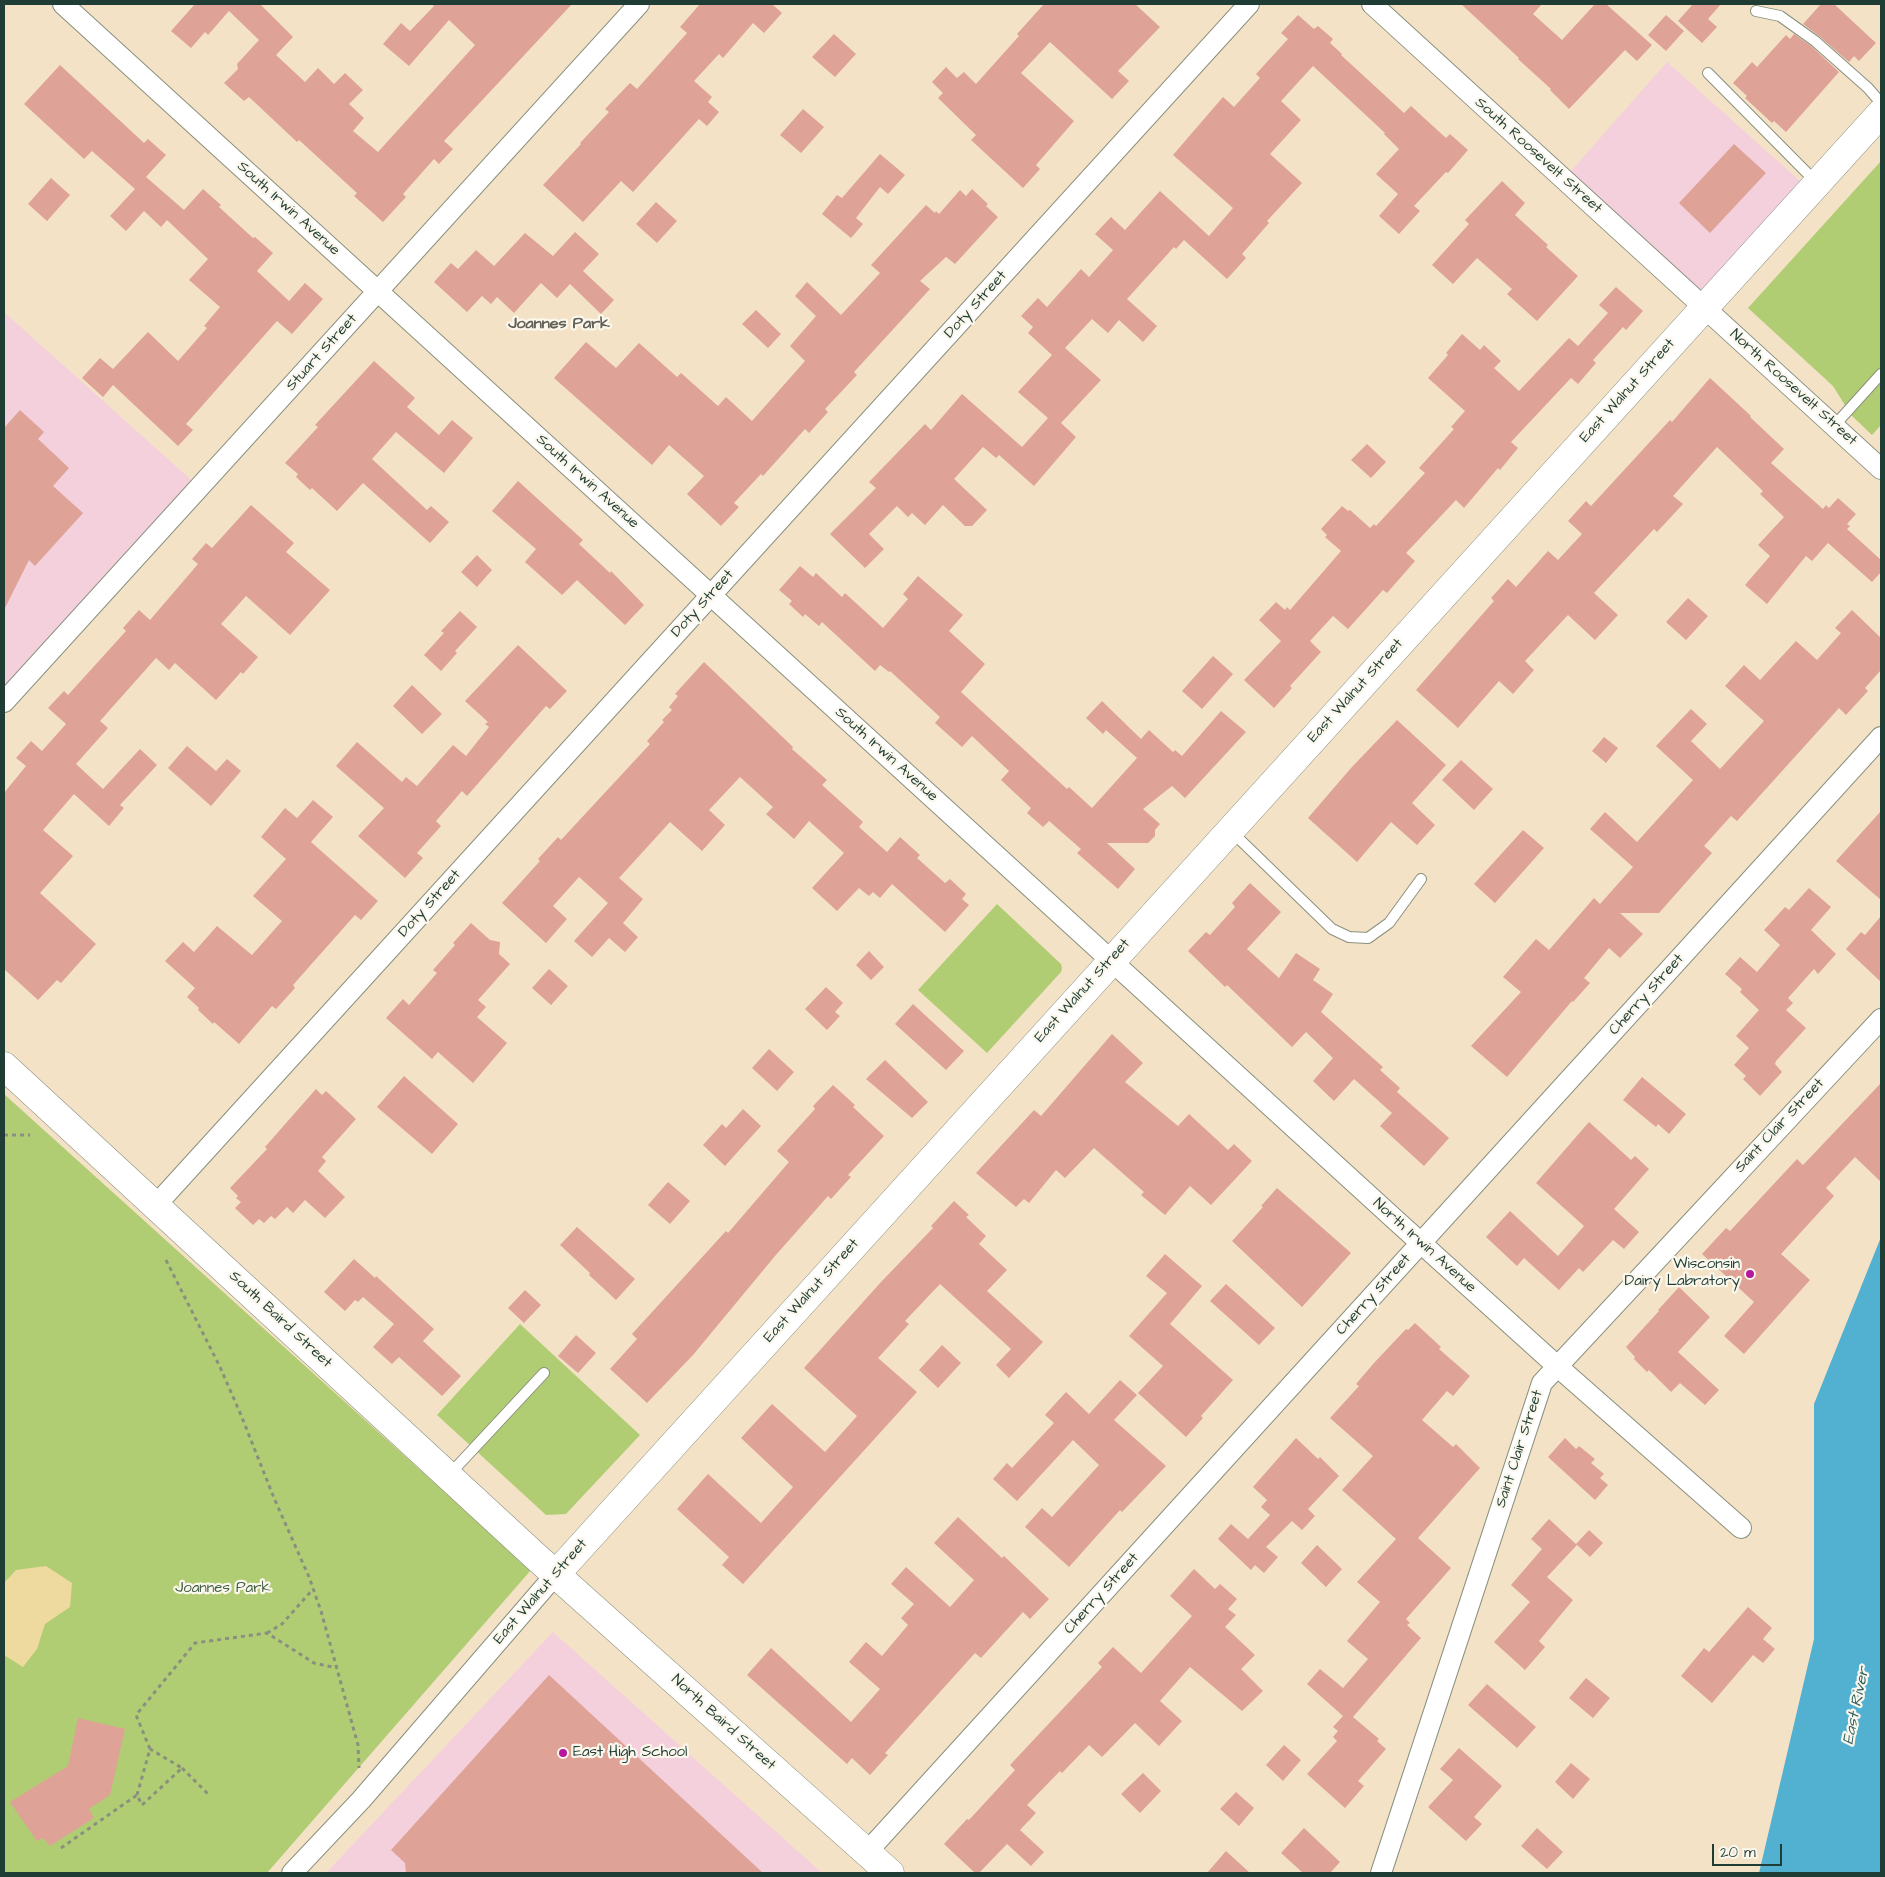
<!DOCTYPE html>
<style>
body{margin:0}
#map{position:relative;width:1885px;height:1877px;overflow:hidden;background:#f4e2c7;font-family:"Architects Daughter",sans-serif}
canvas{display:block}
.frame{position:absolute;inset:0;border:5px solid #1f3d34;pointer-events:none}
.scale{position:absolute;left:1712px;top:1844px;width:70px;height:22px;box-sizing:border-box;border:2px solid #1f3d34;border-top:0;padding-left:6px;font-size:15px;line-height:18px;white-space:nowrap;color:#1f3d34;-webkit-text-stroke:4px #fbf7ec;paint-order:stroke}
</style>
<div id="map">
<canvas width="1885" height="1877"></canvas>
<div class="frame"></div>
<div class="scale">20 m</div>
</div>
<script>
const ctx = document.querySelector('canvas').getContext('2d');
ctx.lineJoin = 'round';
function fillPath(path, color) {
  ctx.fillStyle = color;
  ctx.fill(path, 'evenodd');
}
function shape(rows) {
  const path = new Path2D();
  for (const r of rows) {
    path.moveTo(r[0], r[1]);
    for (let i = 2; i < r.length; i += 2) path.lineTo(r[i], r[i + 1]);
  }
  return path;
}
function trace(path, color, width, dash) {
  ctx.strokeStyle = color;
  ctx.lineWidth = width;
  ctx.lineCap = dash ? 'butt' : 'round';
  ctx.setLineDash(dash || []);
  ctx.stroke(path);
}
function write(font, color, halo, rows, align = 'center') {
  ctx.font = font + ' "Architects Daughter",sans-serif';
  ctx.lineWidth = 4.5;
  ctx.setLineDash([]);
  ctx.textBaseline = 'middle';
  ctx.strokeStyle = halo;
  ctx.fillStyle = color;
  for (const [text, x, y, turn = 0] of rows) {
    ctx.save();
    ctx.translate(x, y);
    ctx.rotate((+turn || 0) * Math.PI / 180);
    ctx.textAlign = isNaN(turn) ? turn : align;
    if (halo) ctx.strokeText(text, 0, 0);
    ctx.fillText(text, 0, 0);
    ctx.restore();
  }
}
fillPath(shape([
 [1667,62,1811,191,1704,308,1564,179],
 [4,312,199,487,4,702],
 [553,1632,822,1873,326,1873]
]), '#f4cfdc');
fillPath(shape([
 [1881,161,1881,425,1872,435,1851,415,1833,386,1748,308],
 [997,904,1061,964,1062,968,1061,972,987,1053,918,990],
 [4,1094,531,1570,267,1873,4,1873],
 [520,1324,640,1435,566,1514,546,1515,437,1415]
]), '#b1cd73');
fillPath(shape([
 [46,1566,72,1583,70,1607,45,1624,37,1649,23,1667,4,1655,4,1583,16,1570]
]), '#eeda9e');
fillPath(shape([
 [1881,1237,1881,1873,1759,1873,1814,1639,1814,1404]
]), '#52b0d1');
fillPath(shape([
 [195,4,260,4,293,37,276,55,305,82,318,68,334,84,345,73,363,90,349,104,364,118,353,131,378,152,475,45,449,20,409,66,383,44,401,23,410,31,434,6,431,4,572,4,444,141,453,149,439,164,434,159,403,194,406,197,383,222,354,196,357,193,299,140,297,142,249,97,244,101,224,83,238,69,237,64,259,40,229,11,208,35,205,32,191,48,171,31],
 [700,4,772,4,782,13,764,33,753,23,723,58,719,54,694,81,712,97,708,102,719,112,707,126,699,119,633,192,621,181,583,222,543,185,581,144,580,143,609,112,605,109,630,83,637,89,687,33,680,27],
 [1044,4,1135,4,1160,27,1118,71,1129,81,1112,99,1050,42,1021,73,1074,121,1036,165,1040,169,1023,188,971,140,976,135,938,98,943,93,932,82,946,67,957,78,964,72,976,84,1019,36,1017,34],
 [1461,4,1542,4,1533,14,1562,40,1595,4,1606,4,1652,45,1637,61,1625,50,1569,109,1550,90,1551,89,1518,59,1519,58],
 [1693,4,1721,4,1708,19,1717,27,1702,43,1678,21],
 [1821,4,1834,4,1876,43,1859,61,1854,56,1849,62,1819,36,1803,24],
 [1298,15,1314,29,1318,26,1333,39,1330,43,1342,54,1341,55,1404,113,1411,106,1446,138,1450,134,1468,150,1448,173,1446,172,1414,206,1420,211,1399,234,1379,216,1398,194,1376,174,1399,149,1384,134,1385,133,1313,66,1281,101,1301,120,1270,154,1302,183,1267,221,1269,223,1242,254,1246,258,1227,279,1184,240,1176,249,1174,247,1127,299,1157,326,1143,342,1119,320,1108,333,1092,319,1065,348,1101,380,1061,423,1076,437,1034,486,999,455,996,458,983,447,954,479,987,510,972,526,965,526,943,505,925,525,912,513,908,517,897,506,869,534,884,549,865,568,830,534,876,488,869,482,925,424,931,430,962,394,1022,447,1048,418,1018,392,1052,355,1028,333,1033,327,1021,316,1038,298,1047,307,1081,269,1089,277,1113,250,1095,234,1111,217,1125,230,1160,191,1209,236,1233,208,1173,155,1223,97,1234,107,1260,78,1256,74,1288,39,1281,33],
 [1666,15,1684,31,1666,51,1648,35],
 [834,34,856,54,835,77,812,57],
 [1794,34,1811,46,1839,72,1786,132,1774,121,1772,123,1745,98,1747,96,1733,83,1752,62,1757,67,1786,35,1790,39],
 [60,65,144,143,148,139,166,155,135,189,92,151,84,159,24,104],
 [803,109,824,127,801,153,780,135],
 [1734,144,1766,173,1710,233,1679,203],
 [880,154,905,175,888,194,880,187,856,218,863,224,851,238,822,214,837,195,842,198],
 [146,177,184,210,203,189,221,205,219,207,253,238,255,237,273,253,257,271,289,301,305,283,323,299,292,334,277,321,186,424,193,430,178,446,113,385,103,397,82,378,100,358,113,369,148,332,178,361,207,328,204,326,220,307,189,280,208,259,167,220,161,227,144,211,126,231,110,216],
 [51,178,70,195,47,221,28,204],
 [1502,181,1525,203,1515,215,1548,245,1546,247,1578,276,1537,321,1507,294,1512,289,1477,258,1453,284,1432,265,1469,224,1465,220],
 [972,189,988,204,986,206,998,217,955,264,946,257,920,281,930,289,854,372,857,375,825,409,828,412,809,433,805,429,763,476,761,474,734,503,739,507,721,526,687,494,704,476,669,445,652,465,554,378,586,342,616,368,639,343,677,377,681,373,718,406,726,397,752,421,805,361,790,346,816,316,795,296,807,282,841,315,880,273,871,265,926,205,935,213,936,211,939,214,960,190,966,196],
 [656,202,677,221,657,243,636,224],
 [575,232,599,254,583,271,614,300,601,314,570,284,557,298,541,283,514,313,497,297,491,304,482,296,467,312,434,282,451,263,458,269,476,250,494,266,525,233,553,256],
 [1616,287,1643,311,1626,330,1623,327,1593,360,1596,363,1578,384,1571,378,1511,442,1518,448,1500,470,1498,468,1464,508,1456,500,1406,553,1415,561,1387,593,1383,590,1348,629,1333,616,1310,641,1321,652,1290,686,1292,688,1274,708,1244,680,1281,641,1259,620,1276,602,1285,610,1287,607,1290,610,1341,551,1325,537,1327,535,1321,529,1342,506,1348,511,1350,510,1370,528,1374,524,1376,526,1425,473,1419,468,1454,429,1451,427,1465,411,1428,378,1448,355,1446,353,1462,334,1480,350,1484,345,1501,361,1494,368,1519,391,1569,338,1578,346,1608,313,1599,305],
 [756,310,781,334,768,348,742,324],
 [374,361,415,398,407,407,439,435,452,420,473,438,444,473,396,432,372,459,427,510,431,506,449,522,430,543,363,483,337,511,312,488,310,490,296,477,298,474,285,463,318,427,315,425],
 [1710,378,1751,416,1750,417,1784,449,1771,463,1823,509,1826,505,1829,508,1838,498,1856,514,1847,524,1850,526,1847,529,1881,560,1881,572,1872,582,1828,543,1812,561,1806,556,1767,604,1745,585,1770,556,1758,545,1784,517,1760,494,1763,491,1717,447,1673,496,1683,504,1657,532,1654,529,1594,593,1618,615,1595,640,1568,615,1525,661,1534,670,1513,694,1499,681,1458,728,1416,690,1494,601,1491,598,1508,579,1516,587,1548,551,1558,560,1582,534,1568,521,1586,501,1591,506,1670,420,1672,422],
 [20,410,44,432,38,439,69,468,53,486,83,513,35,566,29,560,4,610,4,428],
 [1367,444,1386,462,1371,478,1351,460],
 [518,481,583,540,579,544,610,573,611,571,644,605,625,625,577,580,562,595,525,562,536,549,492,511],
 [251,505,294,543,286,552,330,590,290,635,246,596,221,624,258,657,243,674,241,672,216,700,175,663,169,670,156,658,100,721,108,728,76,764,103,789,140,749,157,765,120,805,124,808,109,826,74,794,43,830,73,856,40,893,96,944,61,983,57,980,38,1000,4,969,4,793,26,766,16,758,31,741,42,751,66,724,48,708,64,691,68,695,126,631,123,628,139,610,150,620,198,564,192,559,206,543,212,548],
 [477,555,492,570,477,587,461,572],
 [800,566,813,577,816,573,842,597,845,593,883,628,908,599,903,594,918,576,963,615,949,631,985,664,961,692,1067,789,1069,787,1092,808,1137,758,1106,730,1103,734,1086,718,1102,701,1141,739,1149,730,1173,752,1175,750,1182,756,1221,711,1246,732,1185,798,1172,786,1143,809,1160,824,1155,830,1155,836,1148,843,1107,843,1135,869,1118,889,1077,853,1081,849,1049,821,1043,827,1027,813,1031,808,1001,780,1009,771,972,736,962,747,935,723,940,717,890,671,889,672,880,665,875,671,822,622,819,626,805,614,803,617,789,604,792,601,779,590],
 [1688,598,1708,616,1686,640,1666,622],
 [1852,610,1881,638,1881,670,1865,688,1868,691,1846,715,1839,708,1737,821,1731,816,1704,846,1712,853,1659,913,1620,913,1643,934,1620,958,1609,948,1584,978,1590,983,1573,1002,1572,1001,1507,1077,1471,1046,1521,992,1503,977,1536,939,1549,950,1594,898,1600,904,1633,867,1590,829,1605,812,1637,842,1693,780,1656,746,1691,709,1707,724,1691,741,1720,769,1764,721,1725,686,1744,665,1760,680,1796,641,1817,660,1841,633,1835,628],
 [460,611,477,627,455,651,457,653,441,671,424,655,444,633,441,631],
 [518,645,567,691,550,709,546,706,467,796,462,791,436,821,441,826,417,853,423,858,405,878,358,836,384,808,336,766,357,742,402,782,406,777,417,786,453,745,466,756,489,727,485,724,488,722,465,701],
 [1213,656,1233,674,1202,709,1182,691],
 [704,662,793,747,792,749,827,780,822,785,863,822,859,827,887,852,900,837,920,855,917,858,945,883,950,879,966,894,962,899,969,905,945,932,892,884,880,898,873,892,869,896,859,888,837,911,812,888,844,853,809,821,794,839,766,814,773,807,740,777,709,810,725,825,702,851,670,822,619,878,643,899,623,923,638,937,625,952,609,938,592,957,574,941,608,903,579,877,553,906,567,919,546,943,502,903,540,861,538,859,558,837,561,840,650,744,647,741,664,722,662,720,672,710,669,707,678,696,675,694],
 [412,685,442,714,422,734,393,706],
 [1397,720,1446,765,1412,803,1435,825,1417,845,1391,822,1357,862,1308,818,1351,768],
 [1604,737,1618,748,1606,763,1592,751],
 [187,746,216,771,227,759,241,771,211,806,168,768],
 [1461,760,1493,789,1474,810,1442,780],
 [313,800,333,817,311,842,378,901,361,920,355,915,293,985,295,988,276,1009,272,1006,239,1044,214,1022,213,1024,198,1010,199,1008,187,997,195,988,165,961,183,942,194,952,217,926,252,955,282,921,253,896,286,859,261,837,285,808,297,818],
 [1881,811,1881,900,1836,861],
 [1523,830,1544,848,1495,903,1474,884],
 [1250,883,1281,912,1247,949,1279,978,1296,953,1320,969,1313,980,1333,994,1321,1012,1383,1067,1380,1070,1400,1088,1397,1092,1449,1138,1424,1166,1380,1126,1392,1113,1354,1079,1334,1101,1313,1081,1333,1058,1306,1032,1292,1047,1227,985,1225,987,1188,951,1206,932,1210,935,1235,907,1232,903],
 [1809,888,1831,907,1811,930,1836,954,1818,974,1814,969,1788,998,1793,1003,1786,1010,1806,1028,1776,1061,1775,1064,1782,1072,1760,1096,1743,1079,1746,1076,1734,1065,1749,1048,1736,1036,1759,1010,1740,992,1742,989,1725,974,1740,957,1757,972,1780,945,1764,930,1785,907,1789,910],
 [1881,916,1881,982,1846,949,1861,932,1865,935],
 [471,923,490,940,500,942,499,954,510,964,478,1000,486,1007,477,1017,507,1043,473,1083,438,1052,432,1059,386,1018,403,999,409,1005,437,973,433,970,455,945,453,943],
 [869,951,884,967,871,980,856,965],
 [549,969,568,986,551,1005,532,988],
 [826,987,843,1003,835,1012,840,1016,827,1030,805,1009],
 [913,1004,964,1051,946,1070,895,1024],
 [1112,1034,1143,1063,1125,1082,1178,1126,1189,1114,1228,1150,1234,1144,1252,1161,1211,1205,1190,1186,1165,1215,1141,1195,1144,1192,1094,1148,1065,1178,1056,1170,1029,1203,1024,1199,1016,1207,976,1173,1034,1110,1041,1116],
 [769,1049,794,1072,777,1091,752,1068],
 [885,1060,928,1102,912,1118,866,1079],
 [404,1076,458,1124,432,1154,377,1107],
 [1642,1077,1686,1114,1669,1134,1658,1124,1656,1127,1623,1100],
 [1881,1083,1881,1182,1855,1157,1826,1188,1834,1196,1781,1254,1810,1280,1744,1354,1724,1336,1754,1302,1702,1254,1726,1228,1730,1231,1797,1159,1803,1165],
 [833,1085,855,1105,853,1107,884,1136,848,1175,851,1177,831,1199,828,1196,775,1256,693,1355,647,1403,610,1369,637,1339,632,1334,726,1231,728,1233,789,1162,777,1151,815,1109,813,1106],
 [316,1089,322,1095,326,1091,356,1119,322,1157,326,1161,318,1171,345,1197,325,1218,305,1200,293,1213,287,1207,275,1219,271,1216,264,1223,259,1219,253,1225,235,1208,241,1202,236,1198,238,1196,230,1188,267,1149,265,1147],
 [743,1109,761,1126,725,1166,703,1145,722,1124,726,1128],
 [1589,1122,1631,1160,1635,1156,1649,1169,1614,1209,1639,1232,1624,1249,1613,1240,1583,1272,1579,1268,1559,1290,1524,1258,1517,1266,1486,1237,1510,1211,1558,1256,1584,1226,1536,1183],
 [668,1182,690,1201,670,1224,648,1205],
 [1277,1188,1351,1253,1302,1307,1232,1241,1263,1207,1261,1206],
 [954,1201,969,1215,966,1217,986,1236,979,1244,1007,1270,987,1291,1043,1342,1009,1378,996,1365,1011,1349,940,1284,905,1321,909,1324,878,1358,917,1392,743,1584,722,1565,729,1557,677,1509,708,1474,761,1523,768,1515,793,1487,741,1438,772,1404,825,1452,857,1416,804,1368,881,1282,933,1228,931,1226],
 [577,1227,635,1279,616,1300,589,1275,590,1273,560,1245],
 [1165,1254,1202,1286,1170,1324,1233,1380,1201,1416,1203,1418,1186,1437,1138,1393,1163,1366,1129,1336,1167,1293,1146,1276],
 [354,1259,375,1278,376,1276,434,1329,423,1341,461,1376,442,1396,399,1357,392,1364,373,1347,394,1324,363,1297,358,1302,355,1300,345,1311,324,1292],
 [1226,1284,1275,1328,1259,1345,1210,1301],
 [1679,1287,1710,1317,1678,1352,1719,1390,1705,1405,1680,1383,1671,1392,1649,1370,1647,1372,1634,1359,1635,1357,1626,1347,1659,1311,1658,1310],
 [525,1290,541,1305,524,1323,508,1308],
 [1415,1323,1441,1347,1439,1349,1470,1376,1453,1396,1447,1391,1422,1420,1453,1447,1456,1444,1480,1468,1418,1538,1451,1568,1406,1619,1410,1623,1407,1625,1421,1638,1353,1717,1379,1739,1377,1741,1386,1749,1358,1781,1364,1786,1345,1808,1307,1774,1337,1741,1333,1737,1338,1731,1333,1727,1343,1716,1307,1684,1320,1669,1343,1688,1368,1659,1347,1641,1380,1602,1357,1582,1396,1539,1342,1490,1373,1456,1330,1418,1359,1386,1356,1384,1374,1363,1406,1329,1408,1330],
 [576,1335,596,1353,578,1373,558,1356],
 [942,1345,961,1363,938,1388,919,1370],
 [1120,1380,1137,1395,1114,1420,1166,1466,1122,1512,1120,1510,1069,1567,1025,1527,1042,1508,1052,1517,1099,1465,1073,1440,1017,1501,993,1479,1007,1463,1012,1468,1054,1423,1045,1415,1066,1392,1089,1414],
 [1296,1438,1318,1459,1320,1457,1339,1476,1308,1509,1315,1516,1302,1530,1292,1521,1266,1547,1278,1557,1264,1573,1255,1565,1251,1570,1218,1539,1231,1524,1248,1539,1270,1515,1261,1507,1267,1500,1253,1487],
 [1565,1438,1576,1449,1579,1446,1595,1459,1591,1463,1604,1474,1600,1478,1608,1485,1595,1500,1548,1457],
 [958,1517,1002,1558,1004,1556,1049,1599,1030,1619,1023,1612,981,1658,975,1653,885,1753,888,1755,870,1775,852,1758,847,1764,747,1675,771,1648,851,1722,880,1689,849,1662,866,1642,882,1656,908,1625,901,1618,914,1604,891,1584,906,1567,950,1607,974,1580,934,1543],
 [1549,1519,1577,1545,1547,1577,1573,1600,1539,1641,1545,1647,1525,1670,1494,1642,1530,1602,1511,1585,1542,1549,1531,1539],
 [1589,1530,1603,1543,1590,1557,1576,1544],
 [1317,1545,1342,1569,1326,1587,1301,1563],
 [1194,1569,1215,1589,1220,1584,1237,1599,1228,1609,1236,1615,1225,1627,1255,1655,1241,1669,1263,1691,1242,1711,1190,1667,1160,1701,1182,1721,1159,1746,1135,1723,1102,1757,1089,1745,1062,1773,1060,1771,1027,1805,1036,1813,1020,1830,1044,1852,1031,1866,1007,1844,979,1873,975,1873,944,1844,967,1819,969,1820,1015,1770,1010,1765,1102,1667,1098,1663,1113,1647,1141,1673,1192,1616,1170,1596],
 [1748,1607,1772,1628,1763,1639,1775,1649,1763,1663,1753,1655,1712,1703,1681,1676,1704,1648,1709,1652],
 [549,1675,763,1873,406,1873,405,1863,391,1850],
 [1586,1678,1610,1698,1593,1718,1569,1698],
 [1487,1684,1536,1727,1517,1748,1468,1705],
 [78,1718,125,1729,110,1795,89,1809,94,1818,50,1846,43,1838,37,1841,10,1802,68,1766],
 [1284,1745,1301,1760,1283,1781,1266,1765],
 [1459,1748,1502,1786,1474,1817,1482,1824,1466,1841,1428,1807,1453,1780,1440,1769],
 [1571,1763,1590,1779,1573,1799,1555,1782],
 [1143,1773,1161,1791,1140,1813,1121,1794],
 [1236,1792,1254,1808,1239,1826,1220,1809],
 [1304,1828,1340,1862,1330,1873,1303,1873,1281,1853],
 [1537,1828,1563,1852,1547,1869,1521,1846],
 [1226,1851,1250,1873,1207,1873]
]), '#dea297');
const lane = shape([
 [1756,11,1780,16,1815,41,1868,88,1881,103],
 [1708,73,1817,183],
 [1834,426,1881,374],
 [1231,831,1332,929,1349,937,1368,938,1389,923,1421,879],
 [449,1475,544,1373]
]);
const street = shape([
 [63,4,1401,1225,1557,1366,1741,1528],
 [1372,4,1881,469],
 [4,702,639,4],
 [156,1205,1249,4],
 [867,1852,1881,737],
 [292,1873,361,1800,556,1574],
 [1381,1873,1542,1383,1881,1019]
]);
const secondary = shape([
 [4,1066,534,1555,890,1873],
 [556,1574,1881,113]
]);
trace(lane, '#8a907e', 12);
trace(street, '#8a907e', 22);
trace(secondary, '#8a907e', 29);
trace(shape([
 [4,1135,30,1135],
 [166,1260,220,1367,241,1415,274,1498,309,1577,321,1611,358,1745,359,1768],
 [267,1633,282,1624,313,1589],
 [182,1768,209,1795],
 [137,1795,150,1749,136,1715,195,1643,267,1633,314,1663,337,1668],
 [61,1848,137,1795,142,1805,182,1768,150,1749]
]), '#8a907e', 3, [4, 4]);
trace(lane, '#fff', 10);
trace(street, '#fff', 20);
trace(secondary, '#fff', 28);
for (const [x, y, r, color] of [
 [1750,1274,5,"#b5179e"],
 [563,1753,5,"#b5179e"]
]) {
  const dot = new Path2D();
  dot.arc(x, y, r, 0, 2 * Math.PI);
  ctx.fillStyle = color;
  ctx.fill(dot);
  trace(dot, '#fbf7ec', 2);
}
write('15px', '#1f3d34', '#fbf7ec', [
 ["South Roosevelt Street",1538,156,42],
 ["South Irwin Avenue",288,209,42],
 ["Doty Street",976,305,-48],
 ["Stuart Street",322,353,-48],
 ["North Roosevelt Street",1793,388,42],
 ["East Walnut Street",1628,391,-48],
 ["South Irwin Avenue",587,482,42],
 ["Doty Street",703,604,-48],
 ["East Walnut Street",1356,691,-48],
 ["South Irwin Avenue",886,755,42],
 ["Doty Street",430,904,-48],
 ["East Walnut Street",1083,991,-48],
 ["Cherry Street",1647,995,-48],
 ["Saint Clair Street",1780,1126,-47],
 ["North Irwin Avenue",1424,1246,42],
 ["East Walnut Street",812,1291,-48],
 ["Cherry Street",1374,1295,-48],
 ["South Baird Street",280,1320,43],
 ["Saint Clair Street",1520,1449,-72],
 ["East Walnut Street",541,1592,-49],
 ["Cherry Street",1102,1594,-48],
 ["North Baird Street",723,1723,42]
]);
write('15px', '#1f3d34', '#fbf7ec', [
 ["Wisconsin",1740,1265],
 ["Dairy Labratory",1740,1282],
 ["East High School",573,1753,"left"]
], 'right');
write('15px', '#3c5a41', '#fbf7ec', [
 ["Joannes Park",223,1589]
]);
write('bold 16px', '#626057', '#fbf7ec', [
 ["Joannes Park",559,325]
]);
write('italic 16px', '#2e6063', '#fbf7ec', [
 ["East River",1857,1706,-78]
]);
</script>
